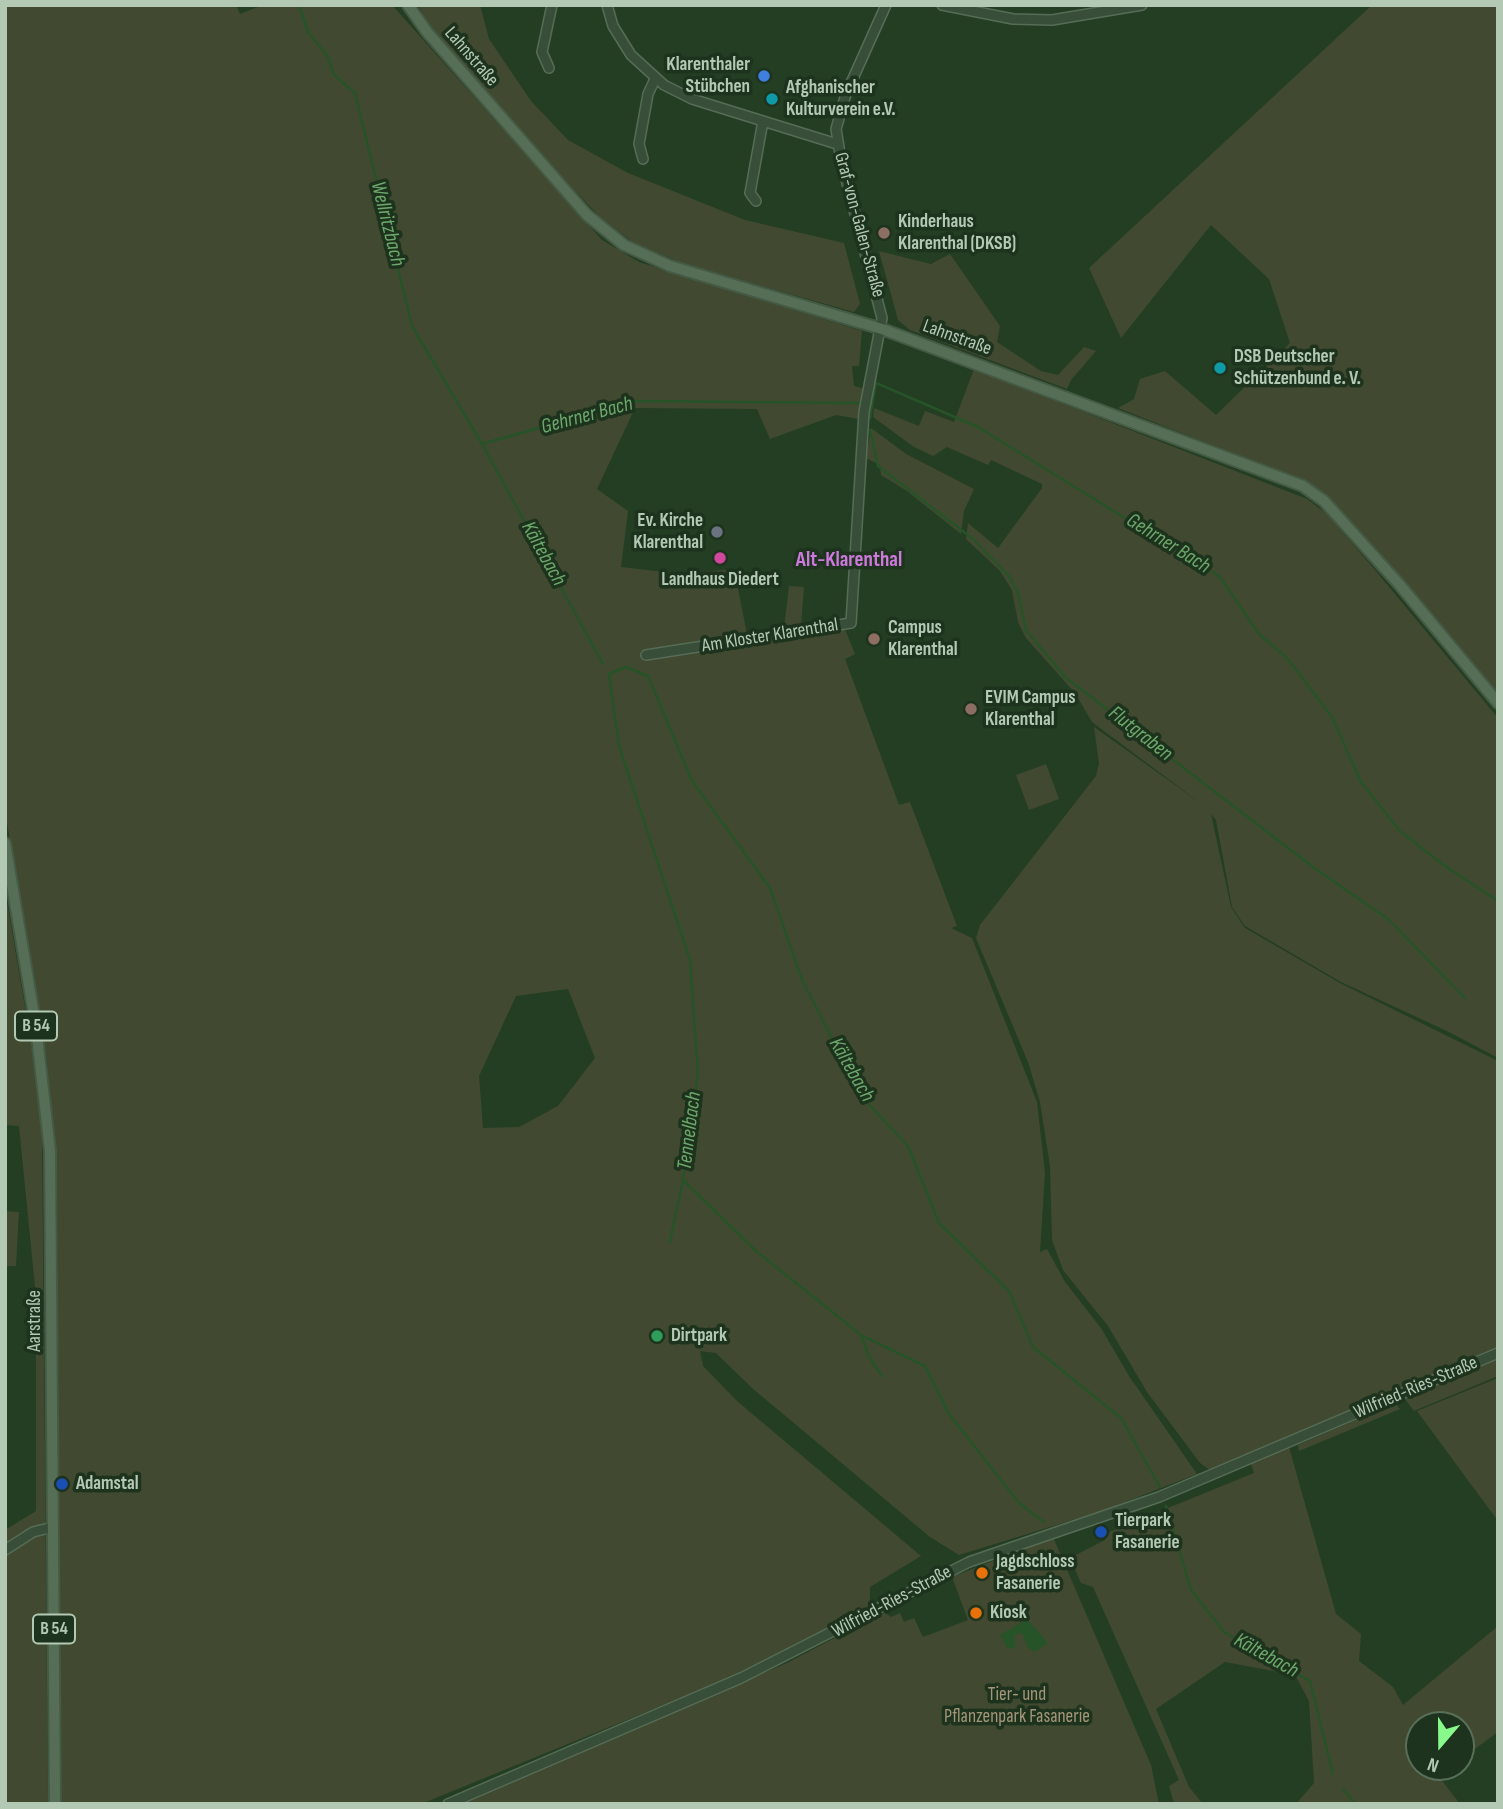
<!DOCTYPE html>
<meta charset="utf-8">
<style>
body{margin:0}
#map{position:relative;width:1503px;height:1809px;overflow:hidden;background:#243e24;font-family:"Sofia Sans Condensed",sans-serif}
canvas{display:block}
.frame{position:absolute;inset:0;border:7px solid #b4c9b4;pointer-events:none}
.north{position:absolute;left:1405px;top:1711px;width:70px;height:70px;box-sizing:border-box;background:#1d331d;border:2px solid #596f59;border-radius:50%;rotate:200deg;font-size:19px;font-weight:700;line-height:28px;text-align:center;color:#b4c9b4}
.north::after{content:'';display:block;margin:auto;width:24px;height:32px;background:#88fa8c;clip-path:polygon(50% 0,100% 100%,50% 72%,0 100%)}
</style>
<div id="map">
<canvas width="1503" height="1809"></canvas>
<div class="frame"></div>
<div class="north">N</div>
</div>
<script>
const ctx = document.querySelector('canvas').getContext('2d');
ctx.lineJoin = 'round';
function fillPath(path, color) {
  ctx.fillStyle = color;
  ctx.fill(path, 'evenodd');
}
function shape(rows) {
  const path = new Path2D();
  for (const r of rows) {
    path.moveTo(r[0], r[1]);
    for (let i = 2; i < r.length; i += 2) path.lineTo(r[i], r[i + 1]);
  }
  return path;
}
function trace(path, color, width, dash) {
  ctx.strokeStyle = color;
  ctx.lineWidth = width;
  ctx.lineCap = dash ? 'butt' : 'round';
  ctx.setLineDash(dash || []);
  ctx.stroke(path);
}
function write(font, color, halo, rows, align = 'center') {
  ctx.font = font + ' "Sofia Sans Condensed",sans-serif';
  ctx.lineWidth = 7;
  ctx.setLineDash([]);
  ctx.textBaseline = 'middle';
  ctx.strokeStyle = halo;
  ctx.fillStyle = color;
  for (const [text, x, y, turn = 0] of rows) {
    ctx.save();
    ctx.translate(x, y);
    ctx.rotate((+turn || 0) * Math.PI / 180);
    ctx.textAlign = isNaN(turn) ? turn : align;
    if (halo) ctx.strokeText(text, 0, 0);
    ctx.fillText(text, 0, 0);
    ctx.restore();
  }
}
fillPath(shape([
 [5,5,236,5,240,14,263,5,392,5,602,240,639,262,862,331,859,366,852,366,854,386,866,389,859,419,836,415,770,439,757,409,635,408,597,489,628,511,621,567,682,574,734,569,747,634,644,653,671,656,844,627,855,654,845,659,899,805,910,802,957,926,951,928,972,938,1037,1102,1045,1173,1040,1252,1047,1249,1065,1282,1101,1328,1129,1376,1197,1474,1102,1511,959,1555,930,1537,752,1388,716,1353,700,1351,703,1366,737,1401,921,1556,870,1587,870,1601,875,1606,771,1661,421,1804,61,1804,57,1181,47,1060,5,811],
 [568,989,595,1058,558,1106,519,1127,483,1128,479,1076,516,996],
 [418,5,480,5,489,39,531,101,568,140,628,173,745,220,844,243,860,304,854,312,684,264,634,243,600,217,553,167,429,26],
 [1372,5,1498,5,1498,695,1376,549,1322,493,1304,481,1118,408,1134,399,1140,379,1165,371,1216,415,1290,343,1269,279,1211,225,1121,338,1089,268],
 [879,251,931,264,950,254,1000,326,997,342,1041,371,1058,375,1084,347,1096,351,1071,380,1067,389,910,330,898,320],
 [974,369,1307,499,1327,514,1370,564,1498,718,1498,1058,1449,1032,1341,982,1245,926,1232,907,1216,820,1211,814,1231,907,1245,928,1340,983,1498,1061,1498,1347,1211,1471,1200,1463,1147,1392,1108,1326,1063,1270,1052,1240,1050,1166,1040,1102,1028,1062,976,938,980,925,1096,776,1099,763,1094,727,1203,805,1092,722,1075,693,1026,638,1018,622,1012,590,1000,571,966,539,968,523,998,548,1042,488,1042,484,991,460,988,465,947,447,933,456,914,447,873,417,874,408,919,426,925,411,954,422],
 [871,428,906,454,974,489,964,511,961,534,907,491,881,475,880,465,866,458],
 [789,586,804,587,801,625,784,628],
 [1046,764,1059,799,1029,810,1016,775],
 [5,890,36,1072,42,1140,48,1804,5,1804,5,1530,36,1511,36,1297,19,1126,5,1125],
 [5,1211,19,1212,16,1266,5,1266],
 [1498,1359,1498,1376,1414,1411,1405,1399],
 [1498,1378,1498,1521,1417,1411],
 [1395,1403,1400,1409,1299,1451,1298,1445],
 [1289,1447,1336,1614,1361,1634,1359,1661,1393,1687,1403,1705,1498,1626,1498,1732,1461,1759,1461,1725,1419,1725,1419,1767,1451,1767,1437,1774,1460,1804,1296,1804,1314,1783,1309,1701,1295,1675,1225,1662,1156,1709,1189,1787,1203,1804,1174,1804,1169,1786,1179,1780,1093,1587,1081,1583,1070,1558,1105,1540,1109,1532,1254,1473,1251,1464],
 [1053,1537,1151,1765,1159,1804,458,1804,787,1663,884,1612,891,1617,900,1613,904,1622,914,1618,923,1637,968,1620,952,1577]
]), '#414a30');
fillPath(shape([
 [1027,1619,1048,1643,1035,1652,1028,1648,1022,1633,1014,1635,1016,1647,1008,1649,1000,1635]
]), '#275328');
trace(shape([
 [299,5,308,32,327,55,334,75,355,93,412,326,482,444,603,664],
 [870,418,876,383,978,427,1220,577,1259,634,1287,658,1332,717,1361,782,1399,830,1442,864,1498,901],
 [870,430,878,466,973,539,1009,576,1018,593,1026,630,1065,677,1313,867,1388,919,1465,998],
 [482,444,634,401,861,403],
 [670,1242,683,1180],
 [861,1335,869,1357,882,1376],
 [1166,1506,1191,1590,1224,1632,1310,1681,1333,1774],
 [1044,1522,1019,1503,949,1414,925,1366,861,1335,756,1251,683,1180,698,1074,690,960,619,746,609,674,626,667,648,676,692,781,770,888,802,980,862,1097,908,1146,939,1223,1009,1291,1033,1347,1121,1418,1160,1487],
 [1343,1789,1356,1804]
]), '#275328', 2.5);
const minor = shape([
 [607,5,613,26,631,55,664,85,692,99,837,144],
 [942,5,1013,19,1052,20,1142,5],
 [549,68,542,52,552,5],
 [643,159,639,144,648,94,655,79],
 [756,201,750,193,763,121],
 [646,655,851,623,864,412,882,318,841,160,836,129,846,94,886,5],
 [5,1550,33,1532,53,1527],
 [448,1804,741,1678,969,1562,1159,1497,1498,1353]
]);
const major = shape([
 [408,5,427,32,587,215,624,245,670,266,882,329,1303,486,1324,501,1399,584,1498,703],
 [5,843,36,1027,50,1151,55,1804]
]);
trace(minor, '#566c56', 12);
trace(major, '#445a44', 14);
trace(minor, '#384e38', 9);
trace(major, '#566e56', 10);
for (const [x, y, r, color] of [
 [764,76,7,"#3f7fe0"],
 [772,99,7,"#0f9aa8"],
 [884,233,7,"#8d6e63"],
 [1220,368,7,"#0f9aa8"],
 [717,532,7,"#6b7280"],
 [720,558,7,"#d1479c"],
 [874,639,7,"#8d6e63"],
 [971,709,7,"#8d6e63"],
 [657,1336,7,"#2e9e5b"],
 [62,1484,7,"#1a4fb4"],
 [1101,1532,7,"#1a4fb4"],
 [982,1573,7,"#e8710a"],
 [976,1613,7,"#e8710a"]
]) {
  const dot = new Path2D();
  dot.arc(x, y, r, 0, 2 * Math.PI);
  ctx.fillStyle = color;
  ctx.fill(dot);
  trace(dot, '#1d331d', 2.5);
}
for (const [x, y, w] of [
 [36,1026,42],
 [54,1629,42]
]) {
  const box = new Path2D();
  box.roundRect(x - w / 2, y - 14.5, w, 29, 5);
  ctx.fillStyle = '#1d331d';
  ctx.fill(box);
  trace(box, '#b4c9b4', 2);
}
write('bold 18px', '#b4c9b4', null, [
 ["B 54",36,1026],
 ["B 54",54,1629]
]);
write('19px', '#b4c9b4', '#1d331d', [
 ["Lahnstraße",471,57,49],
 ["Graf-von-Galen-Straße",859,225,75],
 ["Lahnstraße",957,338,20],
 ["Am Kloster Klarenthal",770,636,-9],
 ["Aarstraße",35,1321,-90],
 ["Wilfried-Ries-Straße",1416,1388,-23],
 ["Wilfried-Ries-Straße",892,1602,-28]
]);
write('bold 19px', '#b4c9b4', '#1d331d', [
 ["Klarenthaler",750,65,"right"],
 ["Stübchen",750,87,"right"],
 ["Afghanischer",786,88],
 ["Kulturverein e.V.",786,110],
 ["Kinderhaus",898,222],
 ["Klarenthal (DKSB)",898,244],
 ["DSB Deutscher",1234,357],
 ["Schützenbund e. V.",1234,379],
 ["Ev. Kirche",703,521,"right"],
 ["Klarenthal",703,543,"right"],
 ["Landhaus Diedert",720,580,"center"],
 ["Campus",888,628],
 ["Klarenthal",888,650],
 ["EVIM Campus",985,698],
 ["Klarenthal",985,720],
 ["Dirtpark",671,1336],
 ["Adamstal",76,1484],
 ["Tierpark",1115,1521],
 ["Fasanerie",1115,1543],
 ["Jagdschloss",996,1562],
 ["Fasanerie",996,1584],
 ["Kiosk",990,1613]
], 'left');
write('19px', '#a59679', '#1d331d', [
 ["Tier- und",1017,1695],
 ["Pflanzenpark Fasanerie",1017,1717]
]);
write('italic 21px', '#6da96c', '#1d331d', [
 ["Wellritzbach",387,224,76],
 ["Gehrner Bach",587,416,-15],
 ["Gehrner Bach",1168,544,32],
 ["Kältebach",543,554,61],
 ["Flutgraben",1140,734,38],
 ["Kältebach",851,1070,60],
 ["Tennelbach",690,1131,-83],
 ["Kältebach",1266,1656,29]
]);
write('bold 21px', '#ce79dd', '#1d331d', [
 ["Alt-Klarenthal",849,561]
]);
</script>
